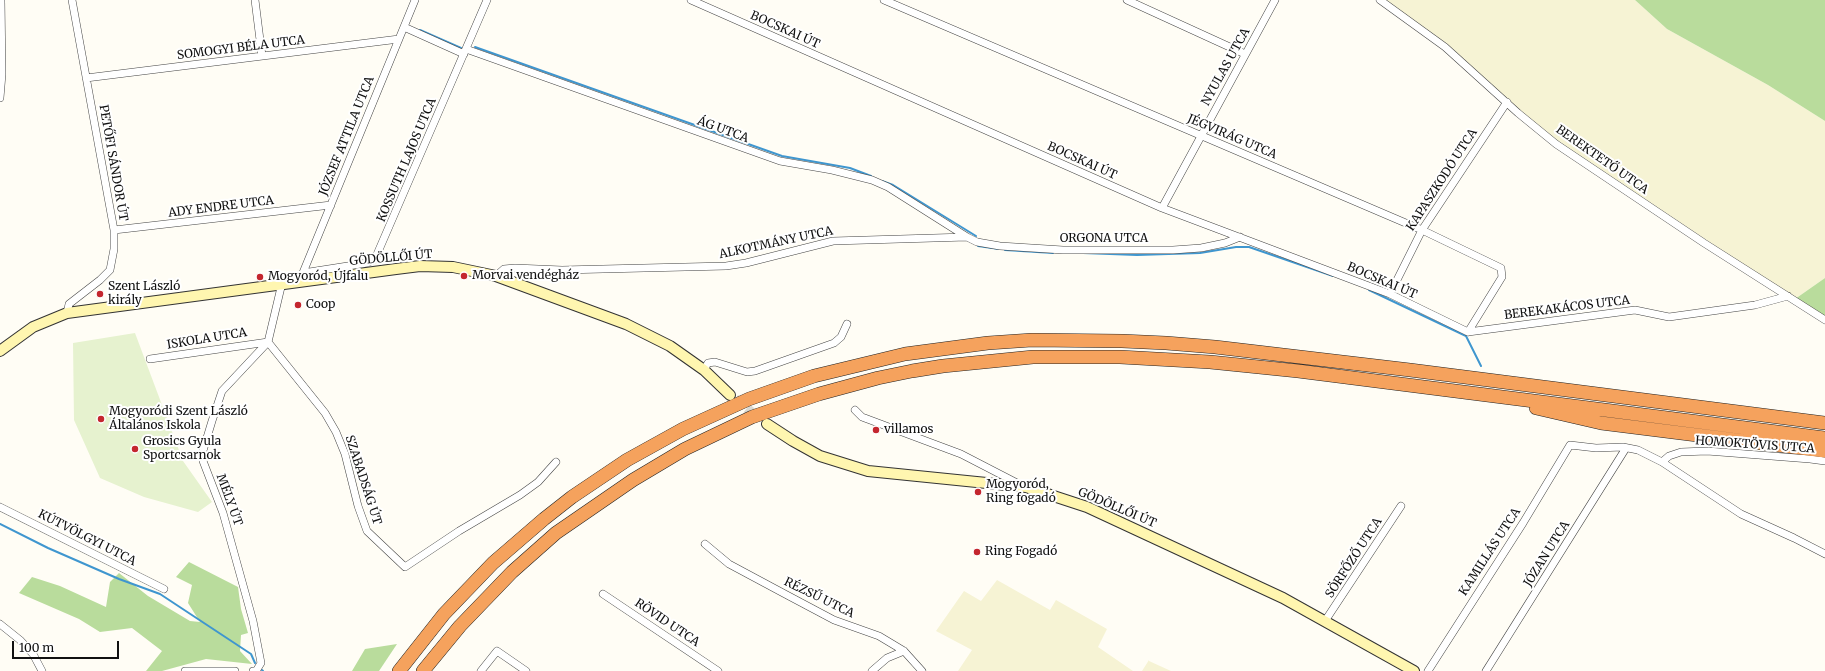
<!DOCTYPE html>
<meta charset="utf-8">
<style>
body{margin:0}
#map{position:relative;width:1825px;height:671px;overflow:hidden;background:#fffdf5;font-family:Merriweather,serif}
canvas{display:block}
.scale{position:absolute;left:12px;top:641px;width:107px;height:18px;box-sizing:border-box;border:2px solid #111;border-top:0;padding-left:5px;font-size:12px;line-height:14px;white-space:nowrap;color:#111;-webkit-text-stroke:3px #fff;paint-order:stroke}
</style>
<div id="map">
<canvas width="1825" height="671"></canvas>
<div class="scale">100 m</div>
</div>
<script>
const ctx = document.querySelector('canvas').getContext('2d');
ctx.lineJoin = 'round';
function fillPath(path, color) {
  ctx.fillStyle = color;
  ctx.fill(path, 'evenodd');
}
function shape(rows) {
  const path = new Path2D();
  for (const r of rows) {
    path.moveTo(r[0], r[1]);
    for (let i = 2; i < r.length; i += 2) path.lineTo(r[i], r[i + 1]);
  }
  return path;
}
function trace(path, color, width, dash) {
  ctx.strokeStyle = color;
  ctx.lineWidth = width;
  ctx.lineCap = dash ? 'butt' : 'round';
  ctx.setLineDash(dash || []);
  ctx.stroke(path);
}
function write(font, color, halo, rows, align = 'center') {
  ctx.font = font + ' Merriweather,serif';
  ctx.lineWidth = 4;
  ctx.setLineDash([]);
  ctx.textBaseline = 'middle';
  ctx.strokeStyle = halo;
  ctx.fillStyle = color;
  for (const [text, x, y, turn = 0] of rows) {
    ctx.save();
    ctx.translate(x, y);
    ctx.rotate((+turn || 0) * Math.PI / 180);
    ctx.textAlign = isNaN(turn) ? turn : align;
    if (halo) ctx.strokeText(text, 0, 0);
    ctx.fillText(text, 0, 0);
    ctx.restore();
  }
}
fillPath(shape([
 [1385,0,1635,0,1667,29,1768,85,1825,121,1825,278,1795,299,1559,142],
 [997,580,1050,610,1056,600,1107,629,1098,647,1133,671,958,671,972,650,936,631,964,591,981,601],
 [1149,660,1149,661,1171,671,1142,671]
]), '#f6f3d4');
fillPath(shape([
 [1635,0,1825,0,1825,121,1768,85,1667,29],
 [1825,278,1825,317,1795,299],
 [189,562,238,587,241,609,248,633,241,635,240,651,252,664,206,659,162,671,146,671,162,651,132,628,100,632,79,619,19,593,32,577,60,586,106,607,110,582,119,573,148,596,190,621,200,622,188,603,192,585,176,577],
 [397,644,379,671,352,671,365,649]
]), '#b9dc9c');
fillPath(shape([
 [135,333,183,461,212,502,198,512,144,497,100,478,74,420,73,343]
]), '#e6f2cf');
trace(shape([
 [420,30,461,48],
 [475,47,782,156,850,168,871,176],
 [882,181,893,185,976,236],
 [978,246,999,249],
 [1005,250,1053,253],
 [1083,253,1137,255,1200,253,1236,247,1249,247,1333,276],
 [1369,290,1466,336,1481,366],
 [0,524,48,548,119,579,160,594,251,654,255,663],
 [262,670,263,671]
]), '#3f96cf', 2);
trace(shape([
 [735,399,760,419]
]), '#dbdad3', 10, [10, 5]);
const street = shape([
 [255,0,262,56],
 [691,0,1162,208,1390,294,1468,332],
 [884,0,1422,230,1501,268,1502,277,1468,332],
 [1127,0,1245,54],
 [1380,0,1445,47,1518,113,1556,144,1704,243,1825,320],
 [404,27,464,54],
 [466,49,780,161,832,170,872,180,888,187,967,237,977,242,1000,246,1063,250,1173,250,1201,248,1225,243,1240,237],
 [86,78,399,39],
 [0,98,2,74,1,0],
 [1162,208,1275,0],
 [114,230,331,205],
 [303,273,367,263,375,259,487,0],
 [302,275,415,0],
 [496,276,504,269,515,268,562,270,726,266,746,263,833,241,967,237],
 [1390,294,1422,230,1507,102],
 [67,313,69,304,100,280,110,270,114,249,114,230,72,0],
 [1468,332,1635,310,1669,317,1755,305,1788,296],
 [150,359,268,342,325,413,336,432,345,454,358,506,367,531,405,567,459,531,520,495,538,482,556,462],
 [704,370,708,363,715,362,747,372,755,371,834,343,841,337,847,324],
 [855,410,862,417,961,454,1021,485],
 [1662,462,1669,456,1681,452,1707,451,1810,459,1825,461],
 [0,507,164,589],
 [705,544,729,564,785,594,834,620,879,636,904,651,922,671],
 [603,594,718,671],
 [1325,621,1401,506],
 [0,624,20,640,33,654,42,671],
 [185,671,235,671],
 [253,671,256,671,261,663,253,621,223,513,203,461,202,454,212,421,222,391,268,342,282,283],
 [481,671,497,651,526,671],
 [872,671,887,658,904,651],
 [1428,671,1523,523,1570,445,1596,448,1623,447,1638,450,1662,462,1741,514,1794,538,1825,554],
 [1486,671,1626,448]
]);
const secondary = shape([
 [0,351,33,327,67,313,396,269,420,266,453,267,496,276,626,324,670,346,704,370,730,395],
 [767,424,793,441,820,456,868,471,1026,487,1087,507,1283,598,1414,671]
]);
const highway = shape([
 [1536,408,1601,423,1825,451],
 [399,671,444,614,493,563,544,519,572,497,627,460,683,429,749,399,814,376,905,354,988,343,1032,340,1122,341,1166,343,1215,347,1410,370,1825,423],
 [423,671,460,626,512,572,556,533,633,480,685,449,752,417,819,394,878,378,912,371,943,366,1033,357,1120,357,1210,362,1298,371,1825,438]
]);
trace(street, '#444', 8);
trace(secondary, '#333', 12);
trace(highway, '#222', 14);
trace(street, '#fff', 7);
trace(secondary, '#fff6b0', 10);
trace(highway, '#f5a25d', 13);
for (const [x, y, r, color] of [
 [464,276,4,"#c4262e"],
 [260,277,4,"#c4262e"],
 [100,294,4,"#c4262e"],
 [298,305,4,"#c4262e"],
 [101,419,4,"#c4262e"],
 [876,430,4,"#c4262e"],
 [135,449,4,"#c4262e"],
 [978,492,4,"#c4262e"],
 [977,552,4,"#c4262e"]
]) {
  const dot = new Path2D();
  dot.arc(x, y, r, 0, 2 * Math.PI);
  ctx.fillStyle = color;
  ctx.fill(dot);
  trace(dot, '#fff', 1.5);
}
write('12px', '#111', '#fff', [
 ["BOCSKAI ÚT",785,30,24],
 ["SOMOGYI BÉLA UTCA",241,48,-7],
 ["NYULAS UTCA",1226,67,-61],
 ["ÁG UTCA",723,130,20],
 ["JÓZSEF ATTILA UTCA",347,136,-68],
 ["JÉGVIRÁG UTCA",1232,137,23],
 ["KOSSUTH LAJOS UTCA",407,160,-67],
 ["BEREKTETŐ UTCA",1602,160,35],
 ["BOCSKAI ÚT",1082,161,24],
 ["PETŐFI SÁNDOR ÚT",113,163,80],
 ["KAPASZKODÓ UTCA",1442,180,-57],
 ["ADY ENDRE UTCA",221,207,-7],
 ["ORGONA UTCA",1104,239],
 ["ALKOTMÁNY UTCA",776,243,-12],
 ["GÖDÖLLŐI ÚT",391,258,-5],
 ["BOCSKAI ÚT",1382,281,23],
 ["BEREKAKÁCOS UTCA",1567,308,-7],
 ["ISKOLA UTCA",207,339,-9],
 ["HOMOKTÖVIS UTCA",1755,445,4],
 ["SZABADSÁG ÚT",363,480,72],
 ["MÉLY ÚT",229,500,70],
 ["GÖDÖLLŐI ÚT",1117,508,23],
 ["KÚTVÖLGYI UTCA",87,538,27],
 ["KAMILLÁS UTCA",1490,552,-57],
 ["JÓZAN UTCA",1547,554,-58],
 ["SÖRFŐZŐ UTCA",1354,558,-57],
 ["RÉZSŰ UTCA",819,598,26],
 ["RÖVID UTCA",667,623,34]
]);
write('12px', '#111', '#fff', [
 ["Morvai vendégház",472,276],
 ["Mogyoród, Újfalu",268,277],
 ["Szent László",108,287],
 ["király",108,301],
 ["Coop",306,305],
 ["Mogyoródi Szent László",109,412],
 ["Általános Iskola",109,426],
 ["villamos",884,430],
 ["Grosics Gyula",143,442],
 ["Sportcsarnok",143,456],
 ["Mogyoród,",986,485],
 ["Ring fogadó",986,499],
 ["Ring Fogadó",985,552]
], 'left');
</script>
